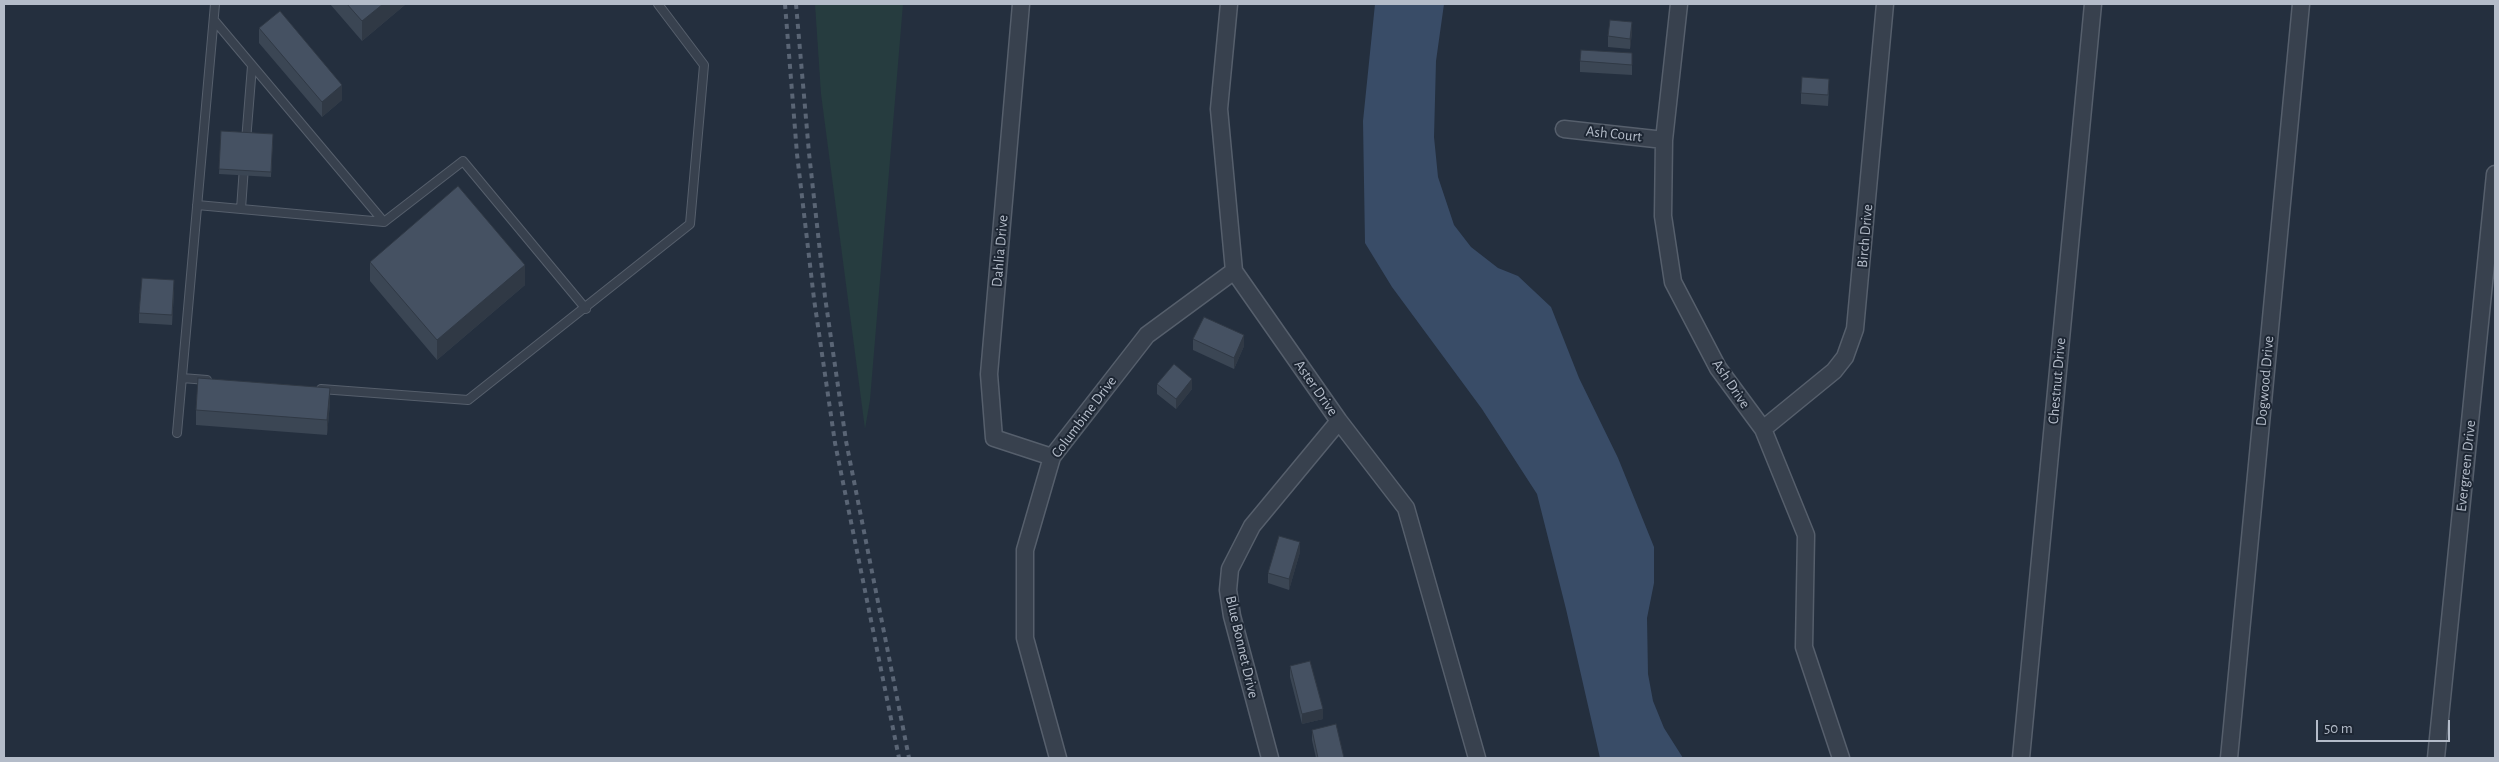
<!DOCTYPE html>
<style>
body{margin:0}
#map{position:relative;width:2499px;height:762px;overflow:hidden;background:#242f3e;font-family:"Alegreya Sans",sans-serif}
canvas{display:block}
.frame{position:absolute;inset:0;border:5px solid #b4bcc9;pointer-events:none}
.scale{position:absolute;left:2316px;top:720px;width:134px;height:22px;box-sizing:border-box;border:2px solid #b4bcc9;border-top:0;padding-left:6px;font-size:15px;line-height:18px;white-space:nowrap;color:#b4bcc9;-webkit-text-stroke:4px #1d2633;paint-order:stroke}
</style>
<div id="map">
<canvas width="2499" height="762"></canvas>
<div class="frame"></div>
<div class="scale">50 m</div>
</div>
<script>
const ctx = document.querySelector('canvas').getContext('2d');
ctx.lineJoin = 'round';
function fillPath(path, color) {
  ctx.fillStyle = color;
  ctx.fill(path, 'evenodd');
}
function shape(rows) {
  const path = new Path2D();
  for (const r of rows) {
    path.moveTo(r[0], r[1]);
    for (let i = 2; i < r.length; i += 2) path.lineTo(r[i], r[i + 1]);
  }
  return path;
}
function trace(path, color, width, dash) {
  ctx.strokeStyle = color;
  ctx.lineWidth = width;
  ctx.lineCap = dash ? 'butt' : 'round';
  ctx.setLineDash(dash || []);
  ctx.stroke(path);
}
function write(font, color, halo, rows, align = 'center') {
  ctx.font = font + ' "Alegreya Sans",sans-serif';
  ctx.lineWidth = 4;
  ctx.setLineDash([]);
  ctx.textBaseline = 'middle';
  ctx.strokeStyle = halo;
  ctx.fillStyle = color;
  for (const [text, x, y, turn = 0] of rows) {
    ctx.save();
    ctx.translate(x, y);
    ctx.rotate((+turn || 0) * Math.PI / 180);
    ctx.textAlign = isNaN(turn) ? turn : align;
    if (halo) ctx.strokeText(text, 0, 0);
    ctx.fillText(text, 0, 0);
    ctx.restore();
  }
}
fillPath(shape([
 [815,4,903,4,870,400,865,429,821,94]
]), '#263c3f');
fillPath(shape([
 [1375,4,1444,4,1436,61,1434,137,1438,177,1454,225,1471,247,1498,268,1518,276,1551,307,1579,378,1618,458,1654,547,1654,583,1647,618,1648,674,1653,701,1664,728,1683,758,1600,758,1566,609,1537,494,1482,409,1392,287,1365,243,1363,121]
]), '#394c67');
const lane = shape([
 [214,20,384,222,463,161,586,309],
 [246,141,252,66],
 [197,205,384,222],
 [241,209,244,167],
 [182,378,207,380],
 [321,389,468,400,690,224,704,65,658,4],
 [177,433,215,4]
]);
const street = shape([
 [1021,4,989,374,994,438,1052,457],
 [1229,4,1219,109,1234,271,1339,421,1406,508,1477,758],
 [1679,4,1664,140,1663,216,1673,282,1718,368,1763,429,1806,535,1804,647,1841,758],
 [1564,129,1664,140],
 [1763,429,1834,371,1845,357,1855,329,1885,4],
 [1058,758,1025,638,1025,550,1052,457,1147,335,1234,271],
 [1270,758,1232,616,1228,590,1230,569,1252,526,1339,421],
 [2021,758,2093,4],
 [2229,758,2301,4],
 [2436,758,2495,174]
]);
trace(lane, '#565f6c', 10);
trace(street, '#565f6c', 19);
trace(lane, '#38414e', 8);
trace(street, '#38414e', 16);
trace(shape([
 [785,4,797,154,814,299,835,443,899,758],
 [796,4,809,153,825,297,846,441,909,758]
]), '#5a6575', 4, [5, 5]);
fillPath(shape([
 [330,4,406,4,362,41],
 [259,28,342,100,322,117,259,43],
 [1632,32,1630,49,1608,47,1608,36],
 [1580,61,1632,64,1632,75,1580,72],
 [1829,90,1828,106,1801,104,1801,93],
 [221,131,273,134,271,177,219,174],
 [370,262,525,285,437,360,370,281],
 [174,291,172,325,139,323,139,313],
 [1193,339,1244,346,1234,369,1193,350],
 [1157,384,1192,389,1176,409,1157,394],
 [330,403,327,435,196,425,196,410],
 [1300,552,1289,590,1268,583,1268,573],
 [1290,666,1323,719,1302,724,1290,677],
 [1312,730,1344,758,1316,758,1312,740]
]), '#3b4654');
fillPath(shape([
 [383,4,406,4,362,41,362,21],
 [1632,22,1632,32,1630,49,1630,39],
 [342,85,342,100,322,117,322,102],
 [525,265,525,285,437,360,437,340],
 [174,280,174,291,172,325,172,315],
 [1244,335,1244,346,1234,369,1234,358],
 [1192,379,1192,389,1176,409,1176,399],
 [330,388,330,403,327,435,327,420],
 [1300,542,1300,552,1289,590,1289,579],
 [1323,709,1323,719,1302,724,1302,714]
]), '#303945');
const building = shape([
 [347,4,383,4,362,21,347,4],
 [280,11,342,85,322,102,259,28,280,11],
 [1610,20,1632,22,1630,39,1608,36,1610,20],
 [1581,50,1632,53,1632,65,1580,61,1581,50],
 [1802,77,1829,79,1828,95,1801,93,1802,77],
 [221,131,273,134,271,172,219,169,221,131],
 [458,186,525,265,437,340,370,262,458,186],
 [142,278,174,280,172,315,139,313,142,278],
 [1204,317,1244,335,1234,358,1193,339,1204,317],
 [1174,364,1192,379,1176,399,1157,384,1174,364],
 [198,378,330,388,327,420,196,410,198,378],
 [1279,536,1300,542,1289,579,1268,573,1279,536],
 [1310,661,1323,709,1302,714,1290,666,1310,661],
 [1336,724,1344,758,1318,758,1312,730,1336,724]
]);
fillPath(building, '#455162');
trace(building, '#303945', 1);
write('15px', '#b4bcc9', '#1d2633', [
 ["Ash Court",1614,134,6],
 ["Birch Drive",1865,236,-85],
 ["Dahlia Drive",1000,251,-85],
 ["Chestnut Drive",2057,381,-85],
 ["Dogwood Drive",2265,381,-85],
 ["Ash Drive",1731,384,56],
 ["Aster Drive",1316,388,55],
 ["Columbine Drive",1084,417,-53],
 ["Evergreen Drive",2466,466,-84],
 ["Blue Bonnet Drive",1242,647,77]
]);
</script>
